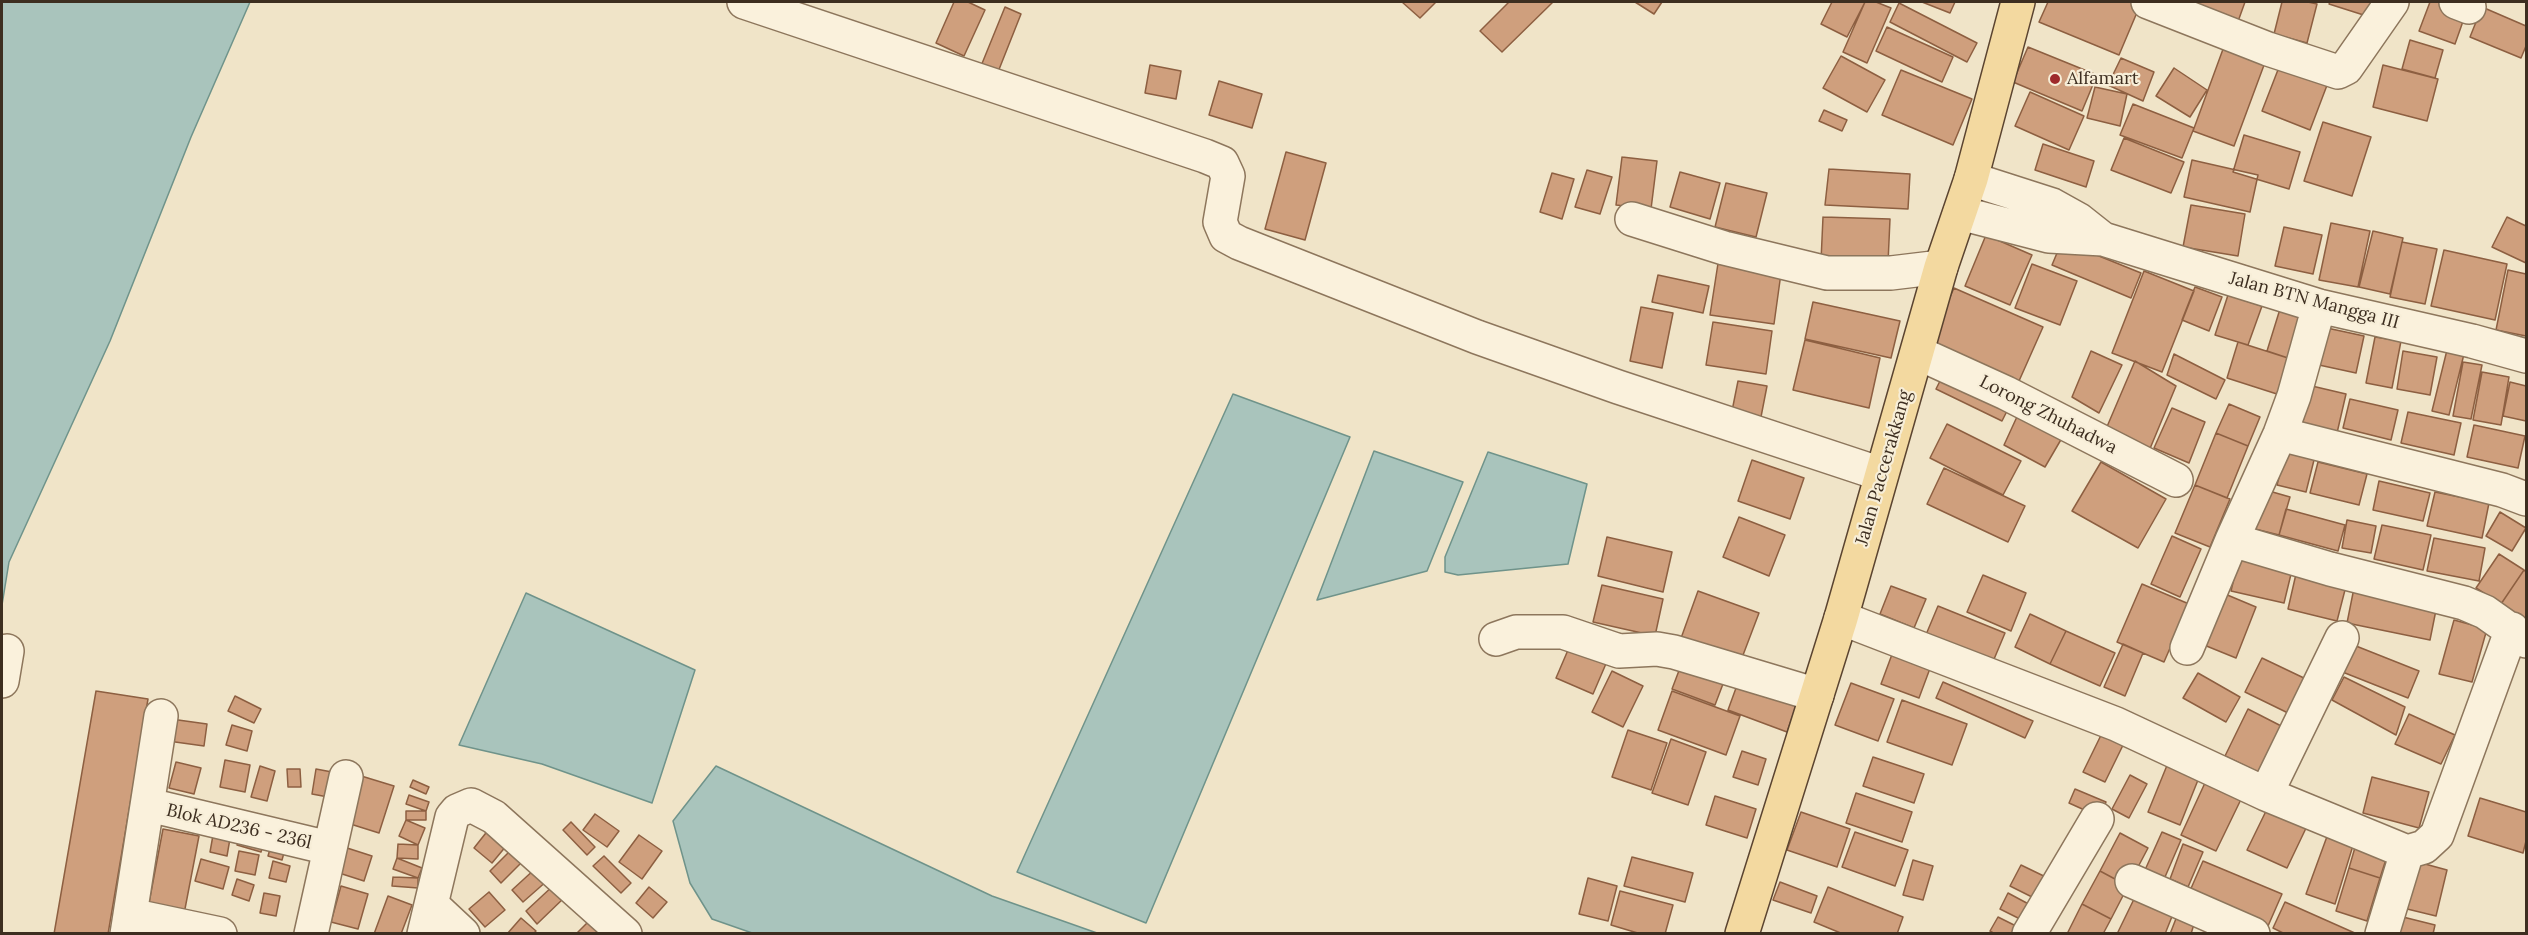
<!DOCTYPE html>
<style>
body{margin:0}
#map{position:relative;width:2528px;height:935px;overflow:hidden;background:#f0e4c8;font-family:Lora,serif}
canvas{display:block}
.frame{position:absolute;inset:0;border:3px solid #3d2e20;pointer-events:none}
</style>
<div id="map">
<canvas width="2528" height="935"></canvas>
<div class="frame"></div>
</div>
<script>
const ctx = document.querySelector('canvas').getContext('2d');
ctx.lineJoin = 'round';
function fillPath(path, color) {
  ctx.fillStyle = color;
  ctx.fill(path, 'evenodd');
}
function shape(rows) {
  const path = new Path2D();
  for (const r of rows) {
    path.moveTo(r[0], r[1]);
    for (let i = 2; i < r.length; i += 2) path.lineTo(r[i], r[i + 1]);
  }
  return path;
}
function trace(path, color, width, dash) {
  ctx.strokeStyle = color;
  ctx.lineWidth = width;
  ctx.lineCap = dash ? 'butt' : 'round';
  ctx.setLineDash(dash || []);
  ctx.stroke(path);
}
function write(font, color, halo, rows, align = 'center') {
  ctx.font = font + ' Lora,serif';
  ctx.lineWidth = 4.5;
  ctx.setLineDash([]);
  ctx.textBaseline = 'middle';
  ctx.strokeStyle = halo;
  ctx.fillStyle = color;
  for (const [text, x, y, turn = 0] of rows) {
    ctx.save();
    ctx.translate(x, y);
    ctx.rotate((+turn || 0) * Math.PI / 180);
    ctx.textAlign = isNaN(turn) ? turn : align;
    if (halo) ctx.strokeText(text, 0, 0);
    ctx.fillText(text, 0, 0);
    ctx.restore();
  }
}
const water = shape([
 [2,2,250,2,191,137,110,341,9,562,2,605,2,2],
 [1233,394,1350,437,1146,923,1017,872,1233,394],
 [1374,451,1463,482,1427,571,1317,600,1374,451],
 [1488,452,1587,484,1568,564,1458,575,1445,572,1445,557,1488,452],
 [526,593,695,670,652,803,542,764,459,745,526,593],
 [716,766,992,896,1097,933,755,934,712,919,690,883,673,821,716,766]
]);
fillPath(water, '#a9c4bc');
trace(water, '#6f938a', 1.5);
const building = shape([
 [954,2,968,2,985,10,964,56,936,43,954,2],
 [1402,2,1436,2,1420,18,1402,2],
 [1509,2,1553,2,1502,52,1480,31,1509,2],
 [1635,2,1662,2,1654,14,1635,2],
 [1832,2,1865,2,1847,37,1821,24,1832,2],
 [1865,2,1876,2,1891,8,1867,63,1843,52,1865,2],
 [1922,2,1955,2,1950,13,1922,2],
 [2048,2,2138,2,2141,3,2119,55,2039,22,2048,2],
 [2189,2,2245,2,2236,27,2189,2],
 [2282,2,2308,2,2317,4,2307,43,2274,34,2282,2],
 [2330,2,2379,2,2373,18,2329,4,2330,2],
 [2430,2,2442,2,2467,10,2455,44,2419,31,2430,2],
 [1899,3,1977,43,1967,62,1890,22,1899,3],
 [1005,7,1021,14,998,72,981,66,1005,7],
 [2482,7,2526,26,2526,46,2521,58,2470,37,2482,7],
 [1887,27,1953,57,1942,82,1876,51,1887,27],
 [2410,40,2443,50,2435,78,2402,69,2410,40],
 [2226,41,2267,57,2234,146,2193,131,2226,41],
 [2028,47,2097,75,2082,111,2013,82,2028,47],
 [1841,56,1885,80,1867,112,1823,88,1841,56],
 [2121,58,2154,72,2143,101,2108,85,2121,58],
 [2281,62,2329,80,2310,130,2262,111,2281,62],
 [1150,65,1181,71,1176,99,1145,93,1150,65],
 [2383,65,2438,79,2427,121,2373,107,2383,65],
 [2174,68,2207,90,2190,117,2156,96,2174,68],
 [1901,70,1972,99,1953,145,1882,115,1901,70],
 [1219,81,1262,94,1252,128,1209,115,1219,81],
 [2095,87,2127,94,2120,126,2087,118,2095,87],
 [2030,92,2084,116,2069,150,2015,126,2030,92],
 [2133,104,2194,128,2182,158,2120,135,2133,104],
 [1824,110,1847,120,1842,131,1819,121,1824,110],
 [2323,122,2371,137,2352,196,2304,181,2323,122],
 [2244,135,2300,152,2289,189,2233,172,2244,135],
 [2124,138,2184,162,2171,193,2111,170,2124,138],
 [2043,144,2094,161,2086,187,2035,170,2043,144],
 [1286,152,1326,163,1305,240,1265,229,1286,152],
 [1622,157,1657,161,1651,209,1616,205,1622,157],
 [2192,160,2258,175,2250,212,2184,197,2192,160],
 [1829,169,1910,174,1908,209,1825,205,1829,169],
 [1587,170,1612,177,1600,214,1575,207,1587,170],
 [1680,172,1720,183,1710,219,1670,207,1680,172],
 [1552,173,1574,179,1562,219,1540,212,1552,173],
 [1726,183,1767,193,1756,237,1715,227,1726,183],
 [2191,205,2245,214,2238,256,2183,247,2191,205],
 [1823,217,1890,219,1888,263,1821,261,1823,217],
 [2507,217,2526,226,2526,263,2492,247,2507,217],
 [2331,223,2370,231,2358,287,2319,280,2331,223],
 [2284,227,2322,235,2313,274,2275,266,2284,227],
 [2373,231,2403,238,2390,294,2359,287,2373,231],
 [1986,235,2032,255,2010,305,1965,286,1986,235],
 [2062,241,2141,273,2131,298,2052,265,2062,241],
 [2402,242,2437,249,2425,304,2390,297,2402,242],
 [2444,250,2507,264,2495,320,2431,306,2444,250],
 [1719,257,1782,266,1774,324,1710,315,1719,257],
 [2032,264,2077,281,2060,325,2015,308,2032,264],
 [2508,270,2526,274,2526,336,2496,330,2508,270],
 [2144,271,2194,291,2162,372,2112,353,2144,271],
 [1658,275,1709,286,1703,313,1652,302,1658,275],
 [2195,287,2222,297,2209,331,2182,320,2195,287],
 [1954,288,2043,327,2019,381,1930,342,1954,288],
 [2228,295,2262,306,2248,345,2215,335,2228,295],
 [1813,302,1900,321,1891,358,1805,339,1813,302],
 [1641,307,1673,313,1662,368,1630,361,1641,307],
 [2280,309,2302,316,2288,358,2267,351,2280,309],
 [1713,322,1772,331,1766,374,1706,365,1713,322],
 [2327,328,2364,336,2356,373,2319,365,2327,328],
 [2375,337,2401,341,2392,388,2366,383,2375,337],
 [1805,340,1880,358,1869,408,1793,390,1805,340],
 [2238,342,2291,359,2280,395,2227,378,2238,342],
 [2447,350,2464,354,2449,415,2432,411,2447,350],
 [2091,351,2122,365,2099,413,2072,397,2091,351],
 [2403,351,2437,357,2430,395,2397,389,2403,351],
 [2174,354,2225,380,2216,399,2167,375,2174,354],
 [2135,361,2176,386,2149,451,2106,429,2135,361],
 [2463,362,2482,365,2471,419,2453,416,2463,362],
 [1946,369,2012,401,2002,421,1936,389,1946,369],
 [2482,372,2509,377,2501,425,2473,420,2482,372],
 [1738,381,1767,386,1760,422,1731,416,1738,381],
 [2510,382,2526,386,2526,421,2503,416,2510,382],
 [2312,386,2346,394,2337,433,2302,425,2312,386],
 [2350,399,2398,410,2391,440,2343,428,2350,399],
 [2229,404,2260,417,2248,446,2216,433,2229,404],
 [2021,408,2066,431,2045,467,2004,445,2021,408],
 [2172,408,2205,422,2189,463,2154,448,2172,408],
 [2408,412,2461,423,2454,455,2401,443,2408,412],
 [1947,424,2021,461,2003,495,1930,458,1947,424],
 [2474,425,2525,436,2518,468,2467,457,2474,425],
 [2216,433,2248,446,2227,498,2195,485,2216,433],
 [2287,445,2316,452,2306,492,2277,485,2287,445],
 [1752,460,1804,478,1790,519,1738,501,1752,460],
 [2101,462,2166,499,2138,548,2072,511,2101,462],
 [2318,462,2367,474,2359,505,2310,493,2318,462],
 [1944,468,2025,506,2008,542,1927,504,1944,468],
 [2379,481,2430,493,2423,521,2373,510,2379,481],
 [2195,485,2230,499,2210,547,2175,533,2195,485],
 [2262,489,2290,497,2279,535,2251,528,2262,489],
 [2435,492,2489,503,2482,538,2427,526,2435,492],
 [2286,509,2345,525,2338,551,2279,535,2286,509],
 [2500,512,2526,528,2512,551,2486,536,2500,512],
 [1739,517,1785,535,1769,576,1723,557,1739,517],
 [2347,520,2376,526,2371,553,2342,548,2347,520],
 [2382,525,2431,535,2423,570,2374,559,2382,525],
 [2172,536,2201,549,2180,597,2151,584,2172,536],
 [1607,537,1672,552,1663,592,1598,576,1607,537],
 [2434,538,2485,548,2479,581,2427,571,2434,538],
 [2499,554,2524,570,2501,604,2476,588,2499,554],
 [2239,557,2292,570,2284,603,2231,591,2239,557],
 [2524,570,2526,572,2526,616,2524,620,2501,604,2524,570],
 [2296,574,2346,586,2337,621,2288,609,2296,574],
 [1983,575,2026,593,2011,631,1967,612,1983,575],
 [2142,584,2189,604,2164,662,2117,642,2142,584],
 [1602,585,1663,599,1655,636,1593,622,1602,585],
 [1891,586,1926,599,1914,628,1880,614,1891,586],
 [2354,588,2437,605,2430,640,2347,623,2354,588],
 [1698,591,1759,613,1740,663,1680,641,1698,591],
 [2225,594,2256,607,2236,658,2204,645,2225,594],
 [1938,606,2005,633,1992,664,1925,637,1938,606],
 [2030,614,2066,631,2050,664,2015,647,2030,614],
 [2454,620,2487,629,2472,682,2439,674,2454,620],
 [2066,631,2115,653,2100,686,2050,664,2066,631],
 [1574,636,1611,652,1593,694,1556,678,1574,636],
 [2123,644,2143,653,2125,696,2104,687,2123,644],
 [2351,644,2419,671,2408,698,2340,671,2351,644],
 [1894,649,1932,663,1919,698,1881,684,1894,649],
 [2262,658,2306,679,2288,713,2245,692,2262,658],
 [1683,660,1726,676,1715,705,1672,689,1683,660],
 [1612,671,1643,686,1623,727,1592,712,1612,671],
 [2198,673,2240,697,2226,722,2183,698,2198,673],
 [1740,677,1799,698,1787,732,1728,710,1740,677],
 [2344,677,2405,707,2396,735,2332,700,2344,677],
 [1943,682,2033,721,2025,738,1936,698,1943,682],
 [1851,683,1894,699,1878,741,1835,725,1851,683],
 [96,691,148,699,108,934,54,934,96,691],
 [1672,691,1740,716,1726,755,1658,730,1672,691],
 [235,696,261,709,254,723,228,711,235,696],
 [1902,700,1967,724,1952,765,1887,742,1902,700],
 [2248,709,2289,730,2266,776,2225,756,2248,709],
 [2409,714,2455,735,2441,764,2395,744,2409,714],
 [171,719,207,724,204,746,168,741,171,719],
 [232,725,252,731,247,751,226,745,232,725],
 [2105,727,2127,737,2105,782,2083,772,2105,727],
 [1628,730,1667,743,1651,790,1612,777,1628,730],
 [1671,739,1706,752,1688,805,1652,793,1671,739],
 [1742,751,1766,759,1758,785,1733,777,1742,751],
 [1873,757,1924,774,1914,803,1863,786,1873,757],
 [2170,758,2202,770,2180,825,2148,812,2170,758],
 [225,760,250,765,245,792,220,787,225,760],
 [176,762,201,768,194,794,169,788,176,762],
 [260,766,275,771,267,801,251,797,260,766],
 [287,769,300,769,301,787,288,787,287,769],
 [316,769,332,772,328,797,312,794,316,769],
 [2210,772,2246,789,2216,851,2181,835,2210,772],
 [358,775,394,786,379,833,344,822,358,775],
 [2130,775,2147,784,2129,818,2112,809,2130,775],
 [2372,777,2429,792,2419,828,2363,813,2372,777],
 [413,780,429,787,426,794,410,787,413,780],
 [2075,789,2106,802,2100,817,2069,803,2075,789],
 [1856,793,1912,812,1902,842,1846,823,1856,793],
 [409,795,429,802,426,811,406,804,409,795],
 [1715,796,1756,809,1747,838,1706,825,1715,796],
 [2480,798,2526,812,2526,841,2523,853,2468,836,2480,798],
 [2268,807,2308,824,2287,868,2247,850,2268,807],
 [406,811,426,811,426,820,406,820,406,811],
 [1801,812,1850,829,1837,867,1787,850,1801,812],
 [595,814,619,831,607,847,583,830,595,814],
 [406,820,425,828,418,845,399,836,406,820],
 [571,822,595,847,587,855,563,830,571,822],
 [215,824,232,827,227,856,210,852,215,824],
 [493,824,512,839,492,863,474,848,493,824],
 [163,829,199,836,184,914,148,908,163,829],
 [241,831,265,838,261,852,237,845,241,831],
 [2329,831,2355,839,2335,904,2306,894,2329,831],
 [1855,832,1908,850,1895,886,1842,867,1855,832],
 [2162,832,2181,840,2165,877,2145,870,2162,832],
 [2120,833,2148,848,2128,886,2100,871,2120,833],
 [639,835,662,851,642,879,619,862,639,835],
 [273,838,287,842,282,860,268,856,273,838],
 [398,844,418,845,418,859,397,858,398,844],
 [2183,844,2203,852,2188,887,2170,879,2183,844],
 [2356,844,2388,853,2380,878,2349,868,2356,844],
 [516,845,528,856,501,883,490,871,516,845],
 [344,847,372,856,364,881,336,872,344,847],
 [239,851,259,855,255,875,235,871,239,851],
 [604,856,631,883,621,893,593,866,604,856],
 [1632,857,1693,873,1685,902,1624,886,1632,857],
 [397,858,422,868,418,878,393,869,397,858],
 [201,859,229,867,223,889,195,881,201,859],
 [1913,860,1933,866,1923,900,1903,895,1913,860],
 [273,861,290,866,286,882,269,878,273,861],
 [2203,861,2282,894,2268,926,2189,893,2203,861],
 [2414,861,2447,870,2436,916,2403,908,2414,861],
 [2021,865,2052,880,2042,902,2010,886,2021,865],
 [536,868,548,880,523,902,512,890,536,868],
 [2349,868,2380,878,2367,921,2336,911,2349,868],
 [2100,871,2128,886,2111,919,2082,904,2100,871],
 [393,877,418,878,418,888,392,886,393,877],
 [1588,878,1617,886,1608,921,1579,914,1588,878],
 [237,879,254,885,249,901,232,895,237,879],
 [1780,882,1817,896,1811,913,1773,900,1780,882],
 [555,884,566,896,537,924,526,911,555,884],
 [341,886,368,894,358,929,331,922,341,886],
 [649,887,667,902,653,918,636,903,649,887],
 [1828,887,1903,917,1897,934,1843,934,1814,922,1828,887],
 [1620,891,1673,905,1665,934,1641,934,1611,925,1620,891],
 [489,892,505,910,485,927,469,909,489,892],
 [264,893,280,896,276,916,260,913,264,893],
 [2008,893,2036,908,2028,923,2000,909,2008,893],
 [388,896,412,905,401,934,374,934,388,896],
 [2135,897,2173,914,2165,934,2117,934,2135,897],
 [2285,902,2357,934,2285,934,2273,928,2285,902],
 [2082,904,2111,919,2103,934,2067,934,2082,904],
 [2177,916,2194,924,2191,934,2170,934,2177,916],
 [1998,917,2026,931,2025,934,1995,934,1990,931,1998,917],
 [2403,917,2435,925,2433,934,2399,934,2403,917],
 [521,918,536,931,533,934,507,934,521,918],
 [592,918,607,934,576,934,592,918]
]);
fillPath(building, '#cf9f7d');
trace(building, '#8d5f41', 1.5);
const minor = shape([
 [744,2,1205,156,1222,163,1228,176,1220,222,1226,236,1239,243,1477,337,1618,387,1881,474],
 [2148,2,2268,49,2338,72,2346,68,2392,2],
 [2456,2,2469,7],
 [1971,179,2052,205,2079,220,2103,239],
 [1960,213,2049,236,2103,239,2319,306,2472,341,2526,356],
 [1632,219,1724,248,1827,273,1891,273,1941,267],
 [1918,353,2006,393,2176,480],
 [2280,434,2502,490,2526,499],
 [2232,540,2330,569,2464,603,2485,612,2526,641],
 [1841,618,2116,724,2266,794,2407,852,2424,847,2437,835,2512,629],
 [1496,639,1516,632,1563,632,1619,651,1657,649,1674,652,1817,695],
 [2187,648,2232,540,2280,434,2294,396,2319,306],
 [2,681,7,651],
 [2266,794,2342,638],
 [149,805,329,848],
 [2132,881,2253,934],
 [432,905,463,934],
 [130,915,220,934],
 [127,934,161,716],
 [311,934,346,777],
 [424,934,452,817,457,811,471,805,494,817,625,934],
 [2029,934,2097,819],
 [2382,934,2407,852]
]);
const major = shape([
 [1742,934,1841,618,1941,267,1971,179,2018,2]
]);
trace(minor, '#8d765c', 36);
trace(major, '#5b4430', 36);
trace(minor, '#faf1dc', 33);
trace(major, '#f3d9a0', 33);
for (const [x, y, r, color] of [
 [2055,79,6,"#9e2a2b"]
]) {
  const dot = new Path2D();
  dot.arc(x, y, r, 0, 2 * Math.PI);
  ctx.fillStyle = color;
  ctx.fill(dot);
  trace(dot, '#f7eed8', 2);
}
write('18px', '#3d2e20', '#f7eed8', [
 ["Alfamart",2067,79]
], 'left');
write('18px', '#3d2e20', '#f7eed8', [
 ["Jalan BTN Mangga III",2314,301,15],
 ["Lorong Zhuhadwa",2048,415,27],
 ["Jalan Paccerakkang",1884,468,-74],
 ["Blok AD236 - 236l",239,827,13]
]);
</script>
